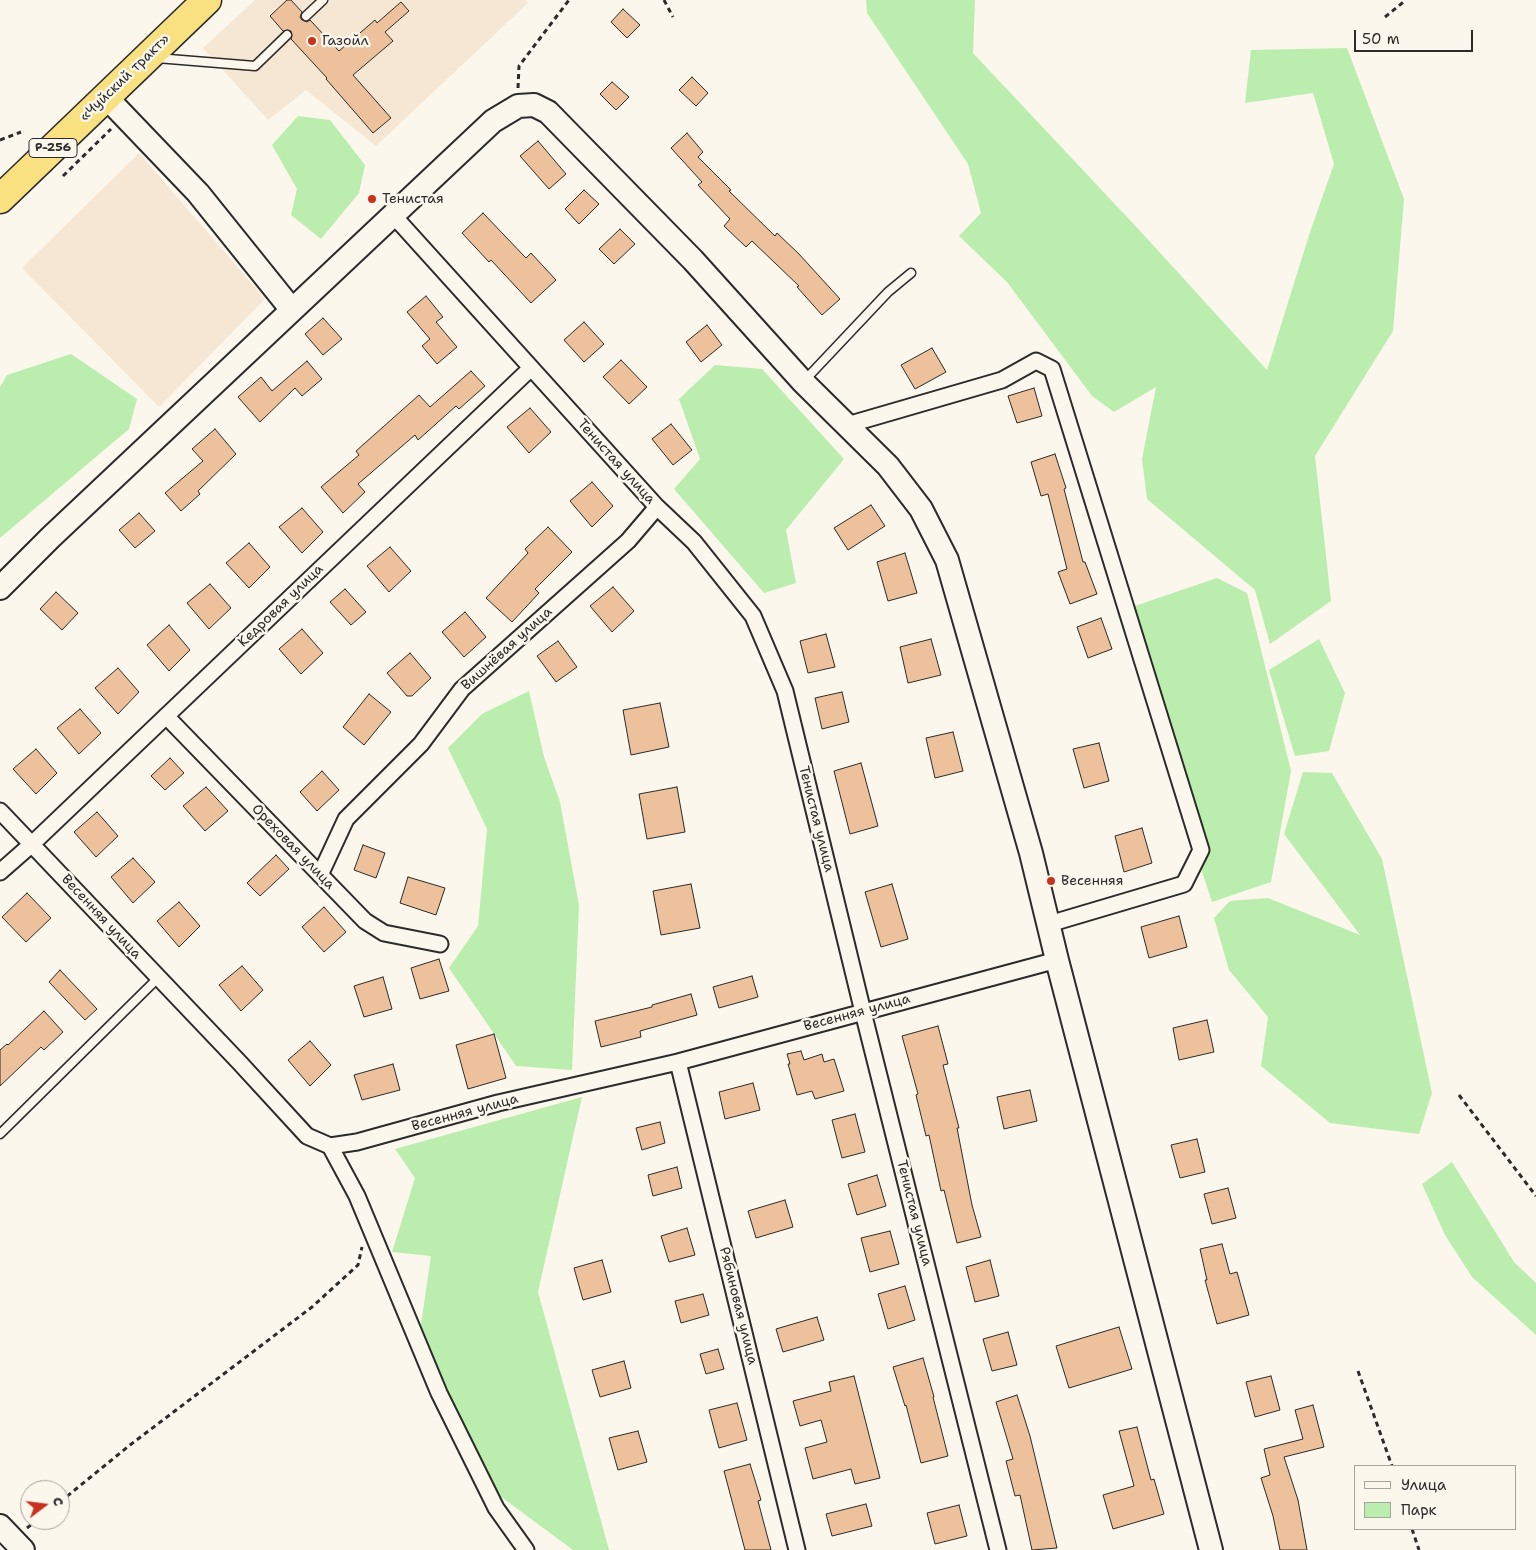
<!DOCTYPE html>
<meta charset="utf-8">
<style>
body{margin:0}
#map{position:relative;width:1536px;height:1550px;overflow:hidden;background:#fbf7ec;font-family:"Shantell Sans",sans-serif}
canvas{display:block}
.legend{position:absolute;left:1354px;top:1465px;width:162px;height:65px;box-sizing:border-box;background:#fbf7ec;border:1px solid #a8a59f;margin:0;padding:6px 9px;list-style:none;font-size:15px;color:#2b2b2b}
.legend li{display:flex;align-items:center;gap:10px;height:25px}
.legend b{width:25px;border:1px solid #a8a59f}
.north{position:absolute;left:20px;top:1480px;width:50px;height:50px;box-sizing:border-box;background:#fbf7ec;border:1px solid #a8a59f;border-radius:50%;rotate:75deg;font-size:14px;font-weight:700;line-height:20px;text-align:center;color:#2b2b2b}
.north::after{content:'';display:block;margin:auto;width:18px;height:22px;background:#c8321e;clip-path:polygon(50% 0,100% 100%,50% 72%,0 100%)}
.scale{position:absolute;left:1354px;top:30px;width:119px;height:22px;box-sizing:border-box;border:2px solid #2b2b2b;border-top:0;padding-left:6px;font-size:15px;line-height:18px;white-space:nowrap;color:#2b2b2b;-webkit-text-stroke:4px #fbf7ec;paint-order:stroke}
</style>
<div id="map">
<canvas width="1536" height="1550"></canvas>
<ul class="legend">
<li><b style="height:6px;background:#fbf7ec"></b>Улица</li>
<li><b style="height:14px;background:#bbedae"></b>Парк</li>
</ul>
<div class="north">С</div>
<div class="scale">50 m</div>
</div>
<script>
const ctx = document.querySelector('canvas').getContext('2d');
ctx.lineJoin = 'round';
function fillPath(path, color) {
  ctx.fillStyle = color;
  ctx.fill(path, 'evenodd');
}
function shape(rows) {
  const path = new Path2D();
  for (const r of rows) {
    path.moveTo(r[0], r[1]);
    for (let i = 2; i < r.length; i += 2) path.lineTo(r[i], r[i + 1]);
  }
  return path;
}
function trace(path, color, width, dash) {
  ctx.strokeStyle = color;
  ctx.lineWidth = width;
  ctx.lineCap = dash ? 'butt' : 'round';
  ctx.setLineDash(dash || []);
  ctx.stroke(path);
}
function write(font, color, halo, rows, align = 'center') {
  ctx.font = font + ' "Shantell Sans",sans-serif';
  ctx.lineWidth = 5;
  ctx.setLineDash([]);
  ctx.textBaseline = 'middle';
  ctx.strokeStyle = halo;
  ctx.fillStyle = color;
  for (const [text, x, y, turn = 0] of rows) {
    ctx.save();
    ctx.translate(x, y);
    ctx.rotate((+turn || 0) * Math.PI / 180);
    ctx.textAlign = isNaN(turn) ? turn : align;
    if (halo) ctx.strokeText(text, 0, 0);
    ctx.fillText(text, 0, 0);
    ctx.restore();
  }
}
fillPath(shape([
 [255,0,525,0,528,3,376,146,306,90,268,120,203,48],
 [139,153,265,299,159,407,22,268]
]), '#f6e7d4');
fillPath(shape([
 [866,0,975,0,973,53,1142,233,1267,370,1310,232,1334,164,1313,93,1245,103,1251,50,1347,48,1404,199,1393,331,1315,456,1331,601,1270,644,1255,590,1147,499,1142,459,1156,387,1114,412,1092,396,1007,282,959,236,981,213,968,164,867,13],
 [298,116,330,120,365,165,359,193,321,239,291,215,297,189,272,145],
 [71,354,137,399,129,429,0,538,0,387,7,375],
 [715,365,762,369,844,459,786,530,796,583,764,593,674,489,700,459,679,399],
 [1217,578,1247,593,1291,771,1271,882,1212,902,1117,612],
 [1319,639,1345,693,1329,751,1295,756,1269,670],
 [529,691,544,757,560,802,579,905,572,1070,516,1066,449,968,478,926,487,829,448,748,482,714],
 [1303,772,1332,773,1382,859,1432,1093,1419,1134,1330,1123,1261,1066,1268,1017,1229,970,1214,918,1230,901,1268,898,1360,935,1284,834],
 [582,1097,538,1292,609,1550,573,1550,496,1493,420,1331,431,1256,392,1252,415,1178,395,1149],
 [1452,1162,1514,1262,1536,1283,1536,1335,1472,1277,1445,1235,1422,1184]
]), '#bbedae');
const building = shape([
 [287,0,291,0,302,12,300,17,302,20,307,22,310,20,339,51,375,20,377,23,401,2,409,11,385,32,393,41,353,75,391,118,373,133,326,79,327,78,291,39,292,36,291,31,288,30,283,31,270,16,287,0],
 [623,9,640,25,627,38,611,22,623,9],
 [692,77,708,93,696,106,679,90,692,77],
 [612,82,629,97,616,110,600,94,612,82],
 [687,133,703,152,698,157,731,190,729,191,775,236,777,233,799,254,840,299,822,315,797,287,799,286,752,241,746,247,724,226,730,219,698,185,702,182,671,148,687,133],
 [538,141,566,174,549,189,520,156,538,141],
 [584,190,599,204,579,224,565,209,584,190],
 [483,213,526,258,531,253,556,280,531,303,491,260,489,262,462,233,483,213],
 [620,229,635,244,614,264,599,249,620,229],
 [426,296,443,317,436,322,457,347,437,364,422,346,430,339,407,312,426,296],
 [323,318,342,339,323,355,305,334,323,318],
 [584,322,604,344,584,362,564,340,584,322],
 [707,325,722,345,701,362,686,342,707,325],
 [932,348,946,372,915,389,901,365,932,348],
 [621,360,647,387,629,404,603,377,621,360],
 [307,361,322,379,302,396,295,388,260,422,238,397,261,377,272,391,307,361],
 [471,371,485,386,459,409,456,406,418,440,415,435,358,484,365,492,343,513,321,487,359,455,356,451,419,395,430,407,471,371],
 [1034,388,1042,416,1017,423,1008,396,1034,388],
 [530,408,551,432,529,453,507,427,530,408],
 [671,424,692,450,673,465,652,439,671,424],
 [215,429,236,454,198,491,200,494,181,511,165,493,203,461,192,449,215,429],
 [1055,454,1066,488,1064,489,1083,562,1085,562,1097,594,1070,604,1058,572,1067,569,1048,494,1041,496,1031,462,1055,454],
 [592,482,613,506,592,527,570,501,592,482],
 [871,505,885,526,848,550,834,528,871,505],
 [302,508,323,532,302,553,279,527,302,508],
 [139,513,155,531,135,548,119,530,139,513],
 [548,527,572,552,535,589,539,593,512,622,486,598,528,553,525,549,548,527],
 [249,543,270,567,249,588,226,563,249,543],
 [390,547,411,571,389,592,367,566,390,547],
 [905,553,917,593,888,601,877,562,905,553],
 [210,584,231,608,209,629,187,603,210,584],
 [613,587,634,611,612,632,590,606,613,587],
 [345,589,366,612,351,625,330,602,345,589],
 [56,592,78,613,62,630,40,609,56,592],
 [465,612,486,637,464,657,442,632,465,612],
 [1101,618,1112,649,1088,658,1077,627,1101,618],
 [169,625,190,650,169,671,147,645,169,625],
 [302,629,323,653,301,674,279,649,302,629],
 [826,634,835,667,808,673,800,641,826,634],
 [931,639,941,675,908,683,900,647,931,639],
 [558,641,577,667,556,682,537,656,558,641],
 [410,653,431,678,412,696,407,696,387,673,410,653],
 [118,668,139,692,118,714,95,688,118,668],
 [842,692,849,722,822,729,815,698,842,692],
 [369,694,391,712,364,745,343,727,369,694],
 [660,703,669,747,631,755,623,710,660,703],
 [80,709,101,733,79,754,57,728,80,709],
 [953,732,963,771,935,778,926,738,953,732],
 [1099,743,1109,781,1084,788,1073,749,1099,743],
 [36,749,57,773,36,794,13,769,36,749],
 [170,758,184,773,165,790,151,776,170,758],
 [861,763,878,826,850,834,834,771,861,763],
 [322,771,339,790,317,811,300,792,322,771],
 [206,787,228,811,205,831,183,806,206,787],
 [677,787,685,832,647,839,639,794,677,787],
 [97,812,118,836,96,857,74,832,97,812],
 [1142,828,1152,863,1124,872,1115,836,1142,828],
 [363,845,385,853,376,878,354,870,363,845],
 [276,855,289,869,260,896,247,883,276,855],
 [133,858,155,882,133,903,111,877,133,858],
 [408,877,445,888,436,915,400,903,408,877],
 [691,884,700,928,661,935,653,891,691,884],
 [892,884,908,939,881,947,865,892,892,884],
 [27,893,51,918,26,942,2,917,27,893],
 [179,902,200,926,179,947,157,921,179,902],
 [324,907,346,932,324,952,302,927,324,907],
 [1179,916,1187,947,1149,958,1141,927,1179,916],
 [439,959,449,991,420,999,411,968,439,959],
 [242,966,263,990,241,1011,219,985,242,966],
 [60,970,97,1009,85,1020,49,982,60,970],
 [752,976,758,997,719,1008,713,987,752,976],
 [383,977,392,1009,364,1017,354,986,383,977],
 [691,994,697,1015,640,1031,641,1037,601,1047,595,1021,652,1007,652,1005,691,994],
 [44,1011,63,1032,44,1050,41,1047,0,1086,0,1050,7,1044,8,1045,44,1011],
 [1207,1020,1214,1052,1179,1060,1173,1028,1207,1020],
 [938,1026,948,1064,943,1065,959,1128,957,1128,972,1205,981,1237,957,1243,944,1190,941,1191,929,1135,926,1136,916,1095,918,1094,902,1036,938,1026],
 [494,1034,506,1078,468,1089,456,1045,494,1034],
 [310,1041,331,1065,310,1086,288,1060,310,1041],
 [801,1051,804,1060,822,1054,824,1062,834,1059,844,1091,815,1099,812,1091,797,1095,788,1064,790,1064,787,1054,801,1051],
 [393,1064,400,1090,362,1100,354,1075,393,1064],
 [753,1083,760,1110,725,1119,719,1092,753,1083],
 [1030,1090,1037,1121,1004,1129,997,1097,1030,1090],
 [855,1114,865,1152,842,1158,832,1120,855,1114],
 [660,1122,665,1143,642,1150,636,1128,660,1122],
 [1197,1139,1205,1172,1180,1178,1171,1145,1197,1139],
 [677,1167,682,1188,653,1196,648,1175,677,1167],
 [877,1175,886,1206,857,1215,848,1184,877,1175],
 [1228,1188,1236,1218,1212,1224,1204,1194,1228,1188],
 [785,1200,793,1227,756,1238,748,1211,785,1200],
 [687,1228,695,1255,669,1262,661,1236,687,1228],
 [890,1231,899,1264,870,1272,861,1238,890,1231],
 [1222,1244,1230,1274,1237,1272,1249,1315,1217,1324,1205,1280,1207,1280,1200,1249,1222,1244],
 [602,1260,611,1292,583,1300,574,1268,602,1260],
 [990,1260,999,1296,975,1302,966,1267,990,1260],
 [905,1286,915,1320,888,1329,878,1294,905,1286],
 [703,1294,709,1315,681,1323,675,1301,703,1294],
 [817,1317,824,1340,783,1352,776,1329,817,1317],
 [1119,1327,1132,1369,1069,1388,1056,1346,1119,1327],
 [1008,1332,1017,1365,992,1371,983,1339,1008,1332],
 [718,1349,724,1369,706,1374,700,1354,718,1349],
 [923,1358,934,1397,933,1397,948,1456,921,1463,906,1405,905,1406,893,1367,923,1358],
 [624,1361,631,1388,600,1397,592,1370,624,1361],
 [854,1376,880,1478,855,1484,851,1469,813,1479,805,1448,827,1442,821,1420,800,1426,793,1401,831,1391,829,1382,854,1376],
 [1271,1376,1280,1410,1255,1417,1246,1382,1271,1376],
 [1017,1395,1030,1436,1057,1548,1032,1550,1020,1495,1015,1496,1006,1461,1013,1459,996,1402,1017,1395],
 [737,1403,747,1440,719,1448,709,1410,737,1403],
 [1313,1405,1324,1447,1284,1457,1298,1500,1307,1550,1280,1550,1273,1516,1261,1478,1270,1475,1264,1449,1303,1439,1295,1410,1313,1405],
 [1137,1427,1151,1480,1154,1479,1164,1514,1113,1529,1103,1495,1134,1486,1119,1431,1137,1427],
 [638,1431,647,1462,618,1470,609,1438,638,1431],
 [750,1464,761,1500,758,1501,771,1550,745,1550,724,1471,750,1464],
 [866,1504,872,1526,832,1536,826,1514,866,1504],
 [959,1505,967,1536,935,1544,927,1513,959,1505]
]);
fillPath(building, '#ecc19b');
trace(building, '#2b2b2b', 1);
const lane = shape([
 [306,16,323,0],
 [157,58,255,66,287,35],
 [805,380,888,292,911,273],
 [0,1134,158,978]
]);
const street = shape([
 [393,215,657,507,694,542,753,616,785,691,863,1012,998,1550],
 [847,425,1002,380,1036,361,1052,369,1201,850,1184,884,1049,924],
 [166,716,365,921,384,933,440,944],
 [0,811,239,1062,307,1136,330,1146,357,1142,498,1103,678,1062,1057,960],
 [0,872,32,844,531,368],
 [320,875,346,819,421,744,462,689,628,541,657,507],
 [678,1062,797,1550],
 [330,1146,357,1196,439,1393,496,1508,526,1550]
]);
const secondary = shape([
 [106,97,198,193,292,310],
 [0,588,51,537,493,121,518,106,534,105,548,112,693,260,803,382,888,466,921,509,947,560,1031,853,1057,960,1211,1550],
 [0,1526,23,1550]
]);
const highway = shape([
 [0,199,207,0]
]);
trace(lane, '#2b2b2b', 11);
trace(street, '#2b2b2b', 19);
trace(secondary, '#2b2b2b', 26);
trace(highway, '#2b2b2b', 31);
trace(shape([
 [664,0,673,17],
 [1385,17,1406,0],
 [518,88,519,66,569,0],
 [0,140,21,132],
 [63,176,111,129],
 [1459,1095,1536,1196],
 [1358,1371,1392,1466],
 [60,1502,130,1445,312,1307,358,1265,362,1247],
 [27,1528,37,1520],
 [1412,1529,1419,1550]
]), '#2b2b2b', 3, [5, 4]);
trace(lane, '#fbf7ec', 8);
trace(street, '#fbf7ec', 15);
trace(secondary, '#fbf7ec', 22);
trace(highway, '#f9e181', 28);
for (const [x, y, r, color] of [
 [312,41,5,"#c8321e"],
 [372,199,5,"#c8321e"],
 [1051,881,5,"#c8321e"]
]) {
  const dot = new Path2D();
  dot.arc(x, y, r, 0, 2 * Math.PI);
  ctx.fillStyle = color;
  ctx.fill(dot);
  trace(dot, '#fbf7ec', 2);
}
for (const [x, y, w] of [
 [53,148,48]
]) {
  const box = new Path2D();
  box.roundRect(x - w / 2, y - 9.5, w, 19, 4);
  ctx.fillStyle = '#fbf7ec';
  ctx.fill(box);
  trace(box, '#2b2b2b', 1);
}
write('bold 12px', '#2b2b2b', null, [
 ["Р-256",53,148]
]);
write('14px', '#2b2b2b', '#fbf7ec', [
 ["Газойл",322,41],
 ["Тенистая",382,199],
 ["Весенняя",1061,881]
], 'left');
write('14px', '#2b2b2b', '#fbf7ec', [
 ["«Чуйский тракт»",125,78,-44],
 ["Тенистая улица",616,462,48],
 ["Кедровая улица",281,606,-44],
 ["Вишнёвая улица",507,649,-42],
 ["Тенистая улица",816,819,76],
 ["Ореховая улица",293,847,46],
 ["Весенняя улица",101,917,47],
 ["Весенняя улица",857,1013,-15],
 ["Весенняя улица",465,1113,-15],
 ["Тенистая улица",914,1213,76],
 ["Рябиновая улица",738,1306,76]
]);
</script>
